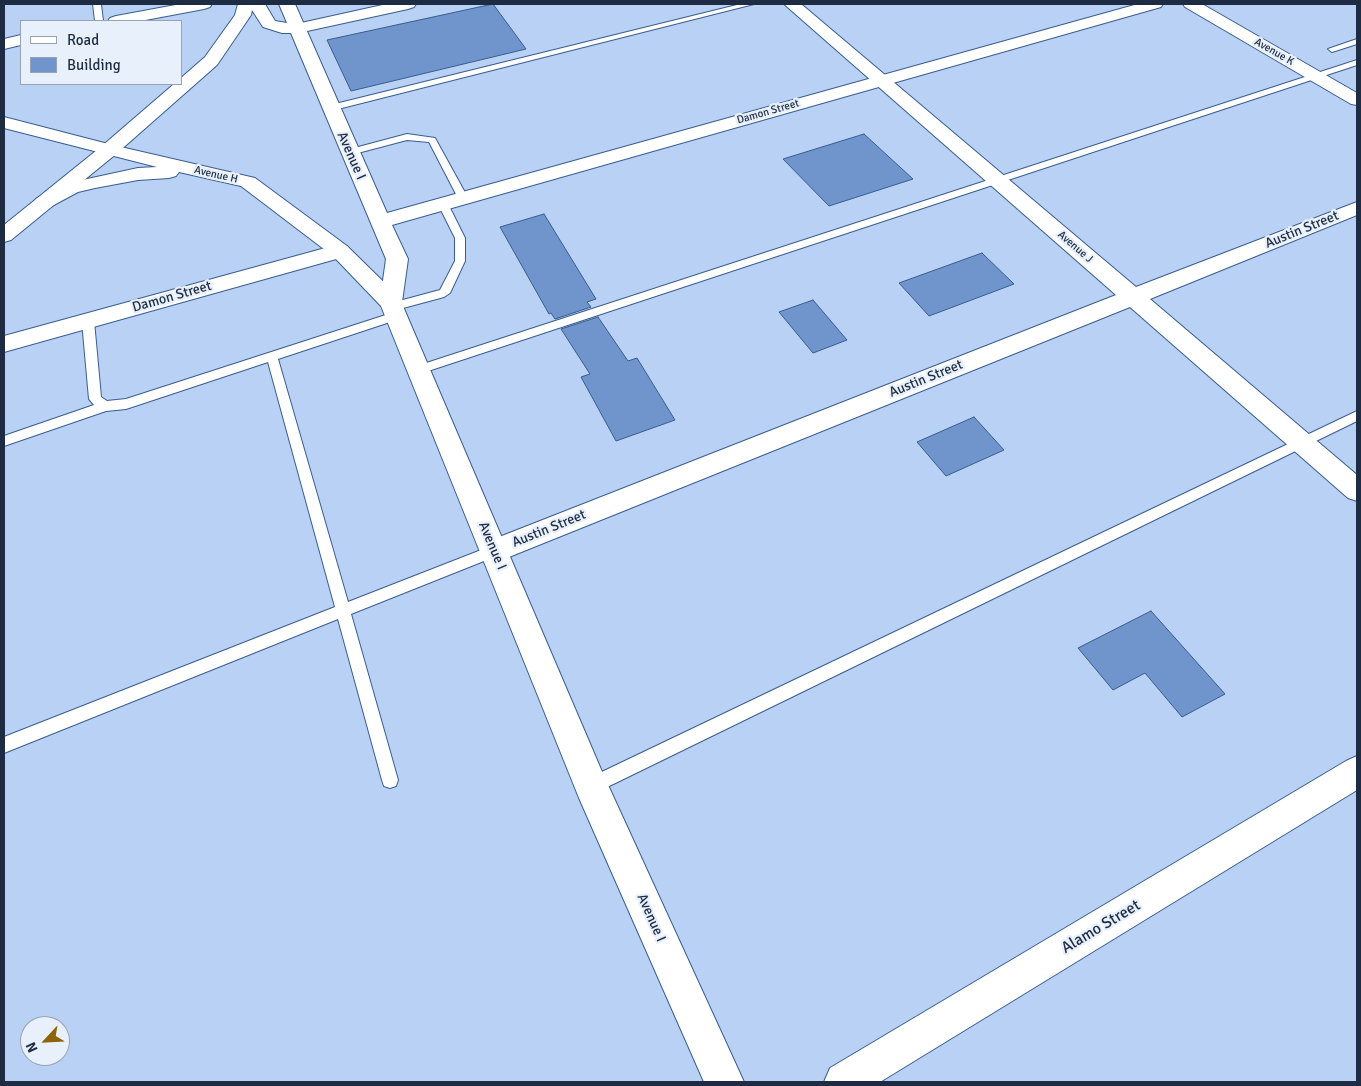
<!DOCTYPE html>
<style>
body{margin:0}
#map{position:relative;width:1361px;height:1086px;overflow:hidden;background:#b8d1f4;font-family:Signika,sans-serif}
canvas{display:block}
.frame{position:absolute;inset:0;border:5px solid #1d2c43;pointer-events:none}
.legend{position:absolute;left:20px;top:20px;width:162px;height:65px;box-sizing:border-box;background:#e8f0fc;border:1px solid #97a2b2;margin:0;padding:6px 9px;list-style:none;font-size:15px;color:#1d2c43}
.legend li{display:flex;align-items:center;gap:10px;height:25px}
.legend b{width:25px;border:1px solid #97a2b2}
.north{position:absolute;left:20px;top:1016px;width:50px;height:50px;box-sizing:border-box;background:#e8f0fc;border:1px solid #97a2b2;border-radius:50%;rotate:245deg;font-size:14px;font-weight:700;line-height:20px;text-align:center;color:#1d2c43}
.north::after{content:'';display:block;margin:auto;width:18px;height:22px;background:#8e630a;clip-path:polygon(50% 0,100% 100%,50% 72%,0 100%)}
</style>
<div id="map">
<canvas width="1361" height="1086"></canvas>
<div class="frame"></div>
<ul class="legend">
<li><b style="height:6px;background:#fff"></b>Road</li>
<li><b style="height:14px;background:#6f95cc"></b>Building</li>
</ul>
<div class="north">N</div>
</div>
<script>
const ctx = document.querySelector('canvas').getContext('2d');
ctx.lineJoin = 'round';
function fillPath(path, color) {
  ctx.fillStyle = color;
  ctx.fill(path, 'evenodd');
}
function shape(rows) {
  const path = new Path2D();
  for (const r of rows) {
    path.moveTo(r[0], r[1]);
    for (let i = 2; i < r.length; i += 2) path.lineTo(r[i], r[i + 1]);
  }
  return path;
}
function trace(path, color, width, dash) {
  ctx.strokeStyle = color;
  ctx.lineWidth = width;
  ctx.lineCap = dash ? 'butt' : 'round';
  ctx.setLineDash(dash || []);
  ctx.stroke(path);
}
function write(font, color, halo, rows, align = 'center') {
  ctx.font = font + ' Signika,sans-serif';
  ctx.lineWidth = 4.5;
  ctx.setLineDash([]);
  ctx.textBaseline = 'middle';
  ctx.strokeStyle = halo;
  ctx.fillStyle = color;
  for (const [text, x, y, turn = 0] of rows) {
    ctx.save();
    ctx.translate(x, y);
    ctx.rotate((+turn || 0) * Math.PI / 180);
    ctx.textAlign = isNaN(turn) ? turn : align;
    if (halo) ctx.strokeText(text, 0, 0);
    ctx.fillText(text, 0, 0);
    ctx.restore();
  }
}
const building = shape([
 [493,4,526,49,351,91,327,40,493,4],
 [864,134,913,179,829,206,783,159,864,134],
 [544,214,596,299,587,302,591,307,555,319,551,313,549,314,500,227,544,214],
 [982,253,1014,284,929,316,899,283,982,253],
 [813,300,847,340,813,353,779,312,813,300],
 [598,317,628,361,637,358,675,420,616,441,581,377,590,374,561,329,598,317],
 [974,417,1004,450,946,476,917,442,974,417],
 [1151,611,1225,694,1182,717,1145,673,1113,690,1078,648,1151,611]
]);
fillPath(building, '#6f95cc');
trace(building, '#385c8f', 1);
const lane = shape([
 [93,4,101,4,103,21,95,21,93,4],
 [741,4,754,4,330,111,326,108,327,106,741,4],
 [1357,39,1357,44,1332,52,1328,49,1357,39],
 [1357,60,1357,65,422,373,418,374,412,370,414,367,1357,60],
 [407,134,435,138,468,198,467,200,459,200,458,198,429,142,407,140,350,155,345,152,347,150,407,134],
 [443,201,448,204,465,238,465,261,450,293,444,297,392,311,388,310,386,307,388,304,440,290,455,261,455,238,438,204,443,201],
 [395,312,399,313,401,316,399,319,278,359,348,602,494,545,499,547,501,551,499,555,351,614,398,780,396,786,390,788,384,786,382,780,338,619,4,753,4,737,335,607,268,362,126,409,106,411,4,446,4,436,94,405,89,399,82,321,84,318,88,317,94,321,101,397,107,401,126,399,395,312],
 [1357,411,1357,421,597,792,591,794,585,792,583,786,585,780,1357,411]
]);
const street = shape([
 [181,4,212,4,210,7,204,9,140,21,108,21,110,18,116,16,181,4],
 [387,4,416,4,414,7,408,9,298,33,292,31,290,28,292,25,387,4],
 [784,4,801,4,1136,287,1357,202,1357,215,1150,299,1357,475,1357,501,1348,498,1130,307,504,559,494,563,484,559,480,551,484,543,1116,295,784,4],
 [1183,4,1202,4,1357,93,1357,105,1351,104,1185,7,1183,4],
 [21,35,21,45,4,49,4,39,21,35],
 [340,244,347,246,351,251,347,256,4,352,4,336,340,244],
 [1357,756,1357,790,880,1082,824,1082,830,1068,1346,761,1357,756]
]);
const secondary = shape([
 [238,4,265,4,275,21,287,23,279,4,295,4,387,213,1138,4,1163,4,1161,7,392,225,408,259,402,302,399,307,391,310,383,307,380,302,386,259,291,33,282,33,263,27,252,10,251,15,217,65,116,154,11,240,4,242,4,225,102,146,174,84,181,84,181,78,205,57,235,15,238,4]
]);
const primary = shape([
 [4,117,112,145,255,178,347,246,399,297,603,774,744,1082,704,1082,579,798,381,306,333,256,241,186,179,172,176,176,169,178,138,180,95,188,78,192,50,207,43,209,36,207,33,203,36,199,64,184,138,168,157,167,4,128,4,117]
]);
trace(lane, '#395d90', 2);
trace(street, '#395d90', 2);
trace(secondary, '#395d90', 2);
trace(primary, '#395d90', 2);
fillPath(lane, '#fff');
fillPath(street, '#fff');
fillPath(secondary, '#fff');
fillPath(primary, '#fff');
write('11px', '#1d2c43', '#e8f0fc', [
 ["Avenue K",1274,52,30],
 ["Damon Street",768,112,-16],
 ["Avenue H",216,175,13],
 ["Avenue J",1075,247,41]
]);
write('14px', '#1d2c43', '#e8f0fc', [
 ["Avenue I",351,156,66],
 ["Austin Street",1302,230,-22],
 ["Damon Street",172,297,-16],
 ["Austin Street",926,379,-22],
 ["Austin Street",549,529,-22],
 ["Avenue I",492,546,67],
 ["Avenue I",651,918,66]
]);
write('16px', '#1d2c43', '#e8f0fc', [
 ["Alamo Street",1101,927,-31]
]);
</script>
